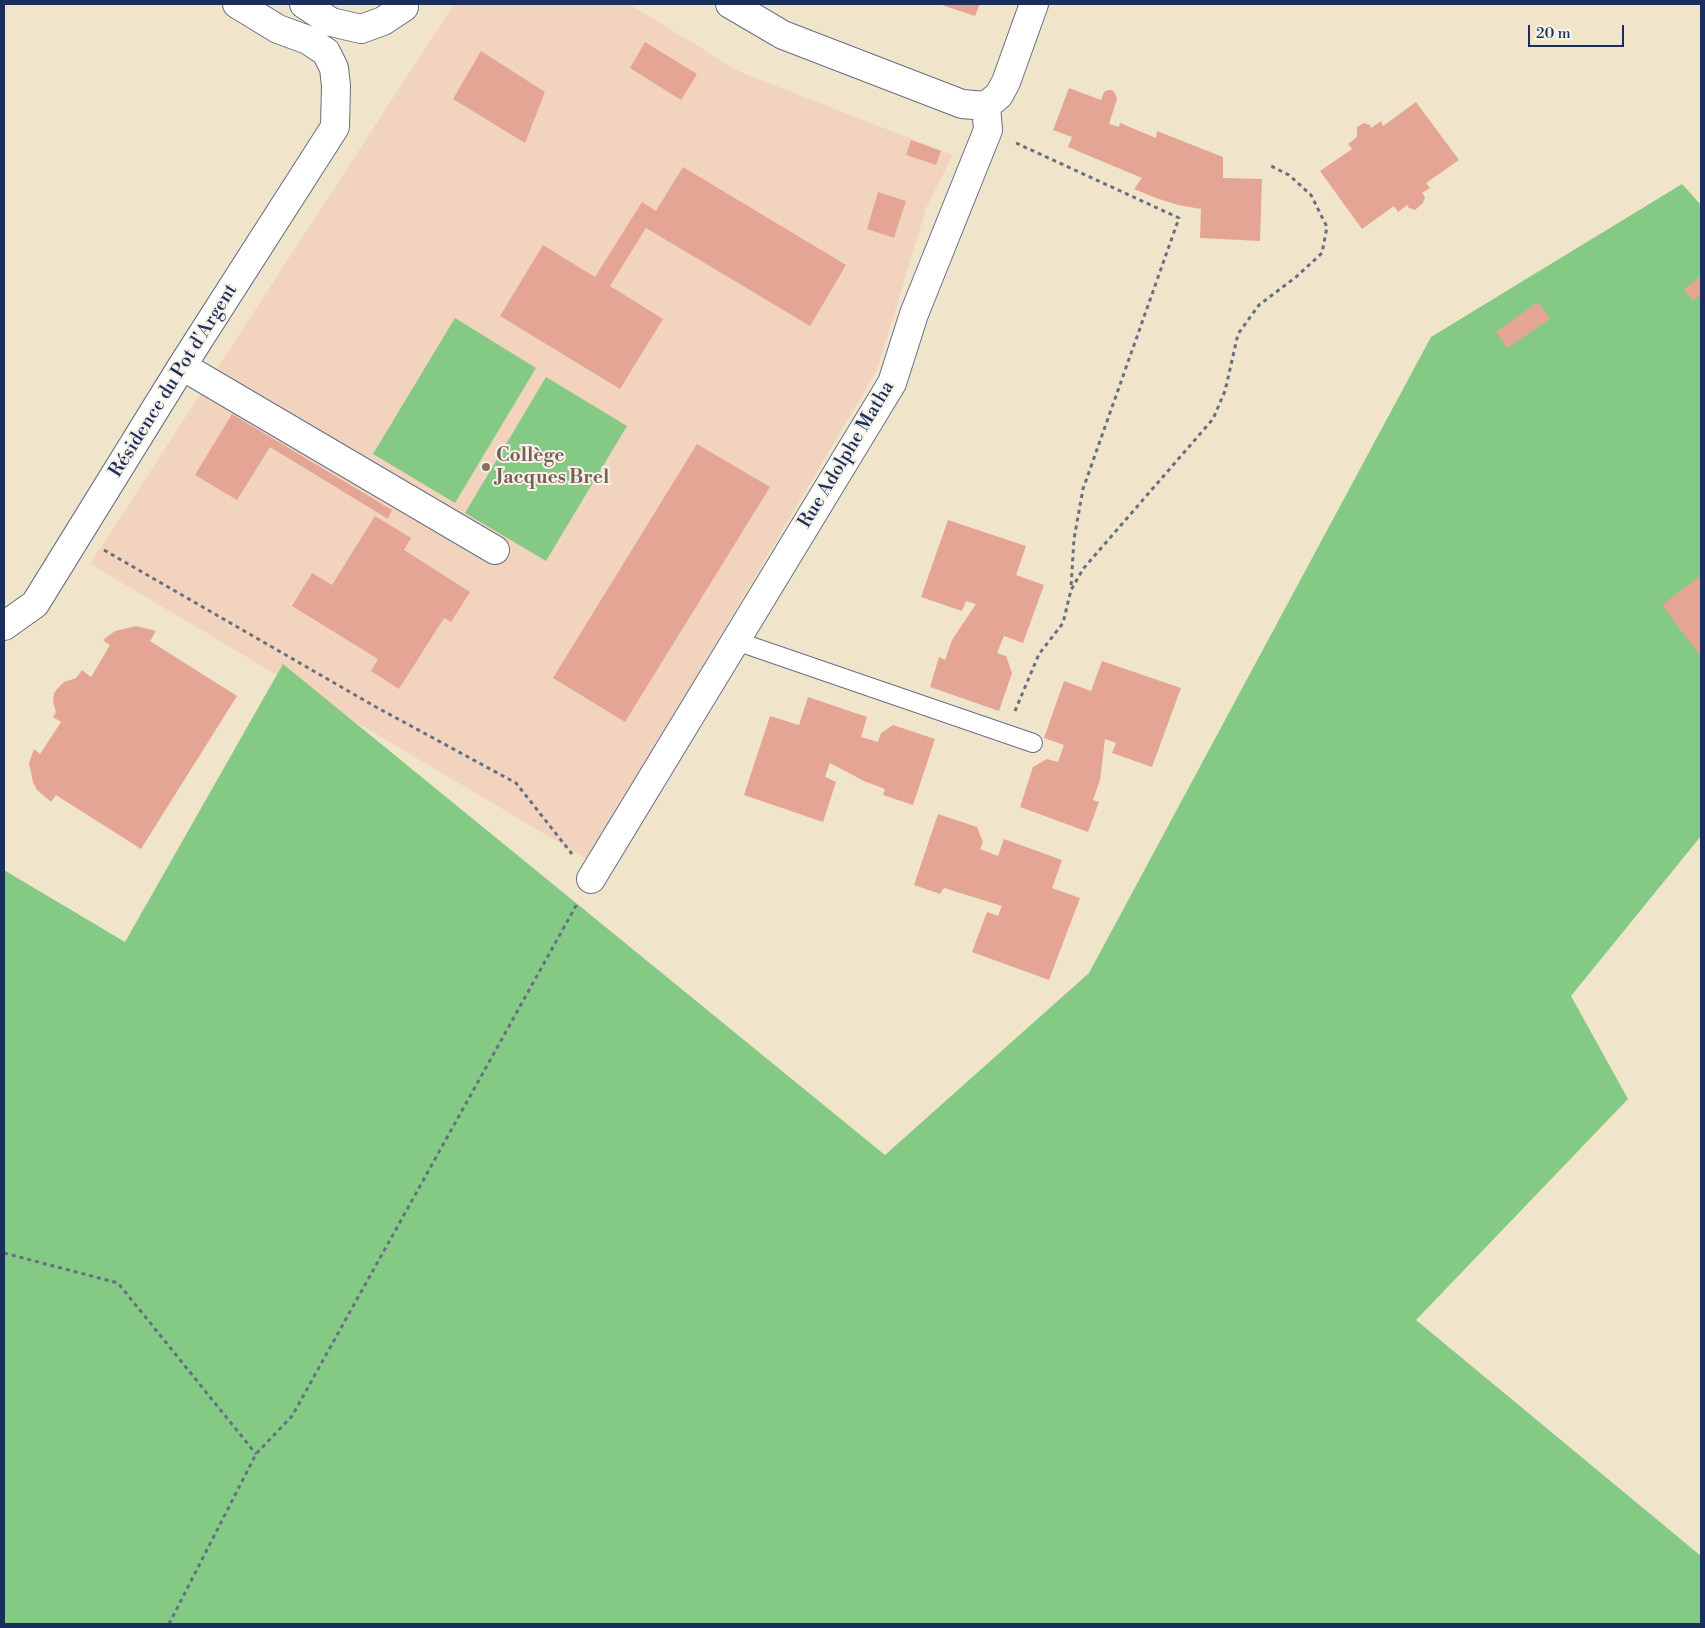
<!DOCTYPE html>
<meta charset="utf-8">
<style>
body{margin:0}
#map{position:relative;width:1705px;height:1628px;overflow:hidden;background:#f0e5cb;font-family:"Libre Bodoni",serif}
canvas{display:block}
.frame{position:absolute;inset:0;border:5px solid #1b2f5e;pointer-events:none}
.scale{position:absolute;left:1528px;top:25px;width:96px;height:22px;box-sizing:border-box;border:2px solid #1b2f5e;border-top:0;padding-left:6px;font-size:15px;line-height:18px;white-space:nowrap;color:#1b2f5e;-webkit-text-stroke:4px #f7f3e8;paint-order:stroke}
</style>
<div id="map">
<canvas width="1705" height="1628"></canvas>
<div class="frame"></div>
<div class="scale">20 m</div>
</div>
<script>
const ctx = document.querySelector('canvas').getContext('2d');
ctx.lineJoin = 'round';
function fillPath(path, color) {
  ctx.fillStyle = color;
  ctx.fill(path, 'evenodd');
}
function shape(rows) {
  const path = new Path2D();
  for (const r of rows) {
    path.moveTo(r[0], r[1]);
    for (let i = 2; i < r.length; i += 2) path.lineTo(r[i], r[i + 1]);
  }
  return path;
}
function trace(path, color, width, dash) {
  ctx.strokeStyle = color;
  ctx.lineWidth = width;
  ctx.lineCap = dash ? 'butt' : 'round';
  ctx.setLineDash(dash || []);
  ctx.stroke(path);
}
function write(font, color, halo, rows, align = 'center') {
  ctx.font = font + ' "Libre Bodoni",serif';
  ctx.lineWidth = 4;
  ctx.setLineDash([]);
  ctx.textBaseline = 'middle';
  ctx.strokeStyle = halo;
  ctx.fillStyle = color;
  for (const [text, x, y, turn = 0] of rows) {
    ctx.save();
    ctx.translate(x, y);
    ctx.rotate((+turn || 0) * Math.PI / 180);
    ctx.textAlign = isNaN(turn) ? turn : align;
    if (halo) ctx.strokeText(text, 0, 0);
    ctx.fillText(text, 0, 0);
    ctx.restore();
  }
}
fillPath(shape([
 [454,4,629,4,740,72,953,155,927,206,877,370,588,860,90,564]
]), '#f2d4be');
fillPath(shape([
 [1682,184,1701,205,1701,836,1571,996,1628,1099,1416,1320,1701,1556,1701,1624,4,1624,4,870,125,942,283,664,885,1155,1089,973,1431,337],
 [455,318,536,368,455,503,373,454],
 [546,377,627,426,546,561,465,513]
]), '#85ca84');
fillPath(shape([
 [939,4,980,4,975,16],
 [645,42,697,74,681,100,630,68],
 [481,51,545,92,525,143,453,99],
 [1069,88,1101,100,1104,92,1108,90,1112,90,1115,93,1117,99,1109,124,1119,127,1120,123,1156,138,1157,131,1223,157,1223,178,1262,179,1260,241,1200,238,1201,209,1178,205,1156,198,1134,189,1142,178,1068,147,1072,137,1053,130],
 [1416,102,1459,160,1426,183,1430,188,1422,193,1425,197,1423,203,1415,210,1409,208,1407,205,1398,212,1394,206,1362,229,1320,171,1352,149,1348,144,1357,137,1357,127,1364,123,1370,125,1371,128,1381,121,1383,126],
 [911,140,941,151,936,165,906,155],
 [683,167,846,265,810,326,646,228,610,286,663,319,620,389,500,316,543,245,595,277,642,202,656,211],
 [878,192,906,201,894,238,867,229],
 [1701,275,1701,294,1693,301,1684,290],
 [1538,302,1550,319,1507,348,1496,332],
 [232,414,392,510,388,519,270,447,237,500,195,475],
 [697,444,770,487,625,722,553,678],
 [375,516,411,538,404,550,470,592,451,622,444,618,399,689,371,671,378,659,292,606,312,573,332,585],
 [948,520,1026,546,1016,575,1044,585,1023,643,1004,636,997,653,1006,656,1012,673,999,711,930,687,939,657,945,660,952,640,976,604,966,601,962,611,921,597],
 [1701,575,1701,657,1662,605],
 [136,626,156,631,150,641,237,696,141,849,56,795,51,802,37,790,33,782,29,763,34,749,40,754,61,722,53,717,56,712,53,702,54,693,57,689,64,682,76,678,82,670,91,677,110,645,103,640,115,631],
 [1102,661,1181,688,1152,767,1112,753,1116,743,1105,739,1100,780,1093,800,1099,802,1088,832,1020,807,1033,767,1047,759,1058,762,1064,745,1044,738,1064,681,1091,691],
 [808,697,867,717,861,737,878,742,881,733,893,725,935,739,913,805,883,795,885,789,864,781,830,763,825,777,836,782,823,822,744,795,770,716,799,725],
 [938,814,977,827,983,842,980,849,998,856,1004,839,1062,860,1052,888,1080,898,1049,980,972,952,987,912,998,916,1002,906,944,888,940,894,914,885]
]), '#e5a595');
const lane = shape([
 [736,641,1033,743]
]);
const street = shape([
 [304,4,331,22,361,29,383,21,404,7],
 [730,4,783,35,962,104,986,106],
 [182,366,495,550],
 [4,626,35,604,182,366,335,127,336,86,334,68,326,52,308,40,278,29,237,4],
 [591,879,892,383,914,314,988,130,986,106,999,95,1006,82,1034,4]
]);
trace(lane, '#666f84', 20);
trace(street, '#666f84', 30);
trace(shape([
 [1016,143,1179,218,1083,489,1074,539,1071,587],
 [104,550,376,707,516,783,572,854],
 [1015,711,1039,654,1063,623,1071,590,1083,569,1213,419,1225,391,1238,334,1259,305,1296,277,1322,253,1327,227,1311,195,1289,175,1271,166],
 [4,1253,118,1283,256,1454],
 [169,1624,256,1454,292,1416,577,904]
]), '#666f84', 3, [4, 4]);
trace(lane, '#fff', 18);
trace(street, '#fff', 28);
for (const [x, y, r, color] of [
 [486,467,5,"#8d6e63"]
]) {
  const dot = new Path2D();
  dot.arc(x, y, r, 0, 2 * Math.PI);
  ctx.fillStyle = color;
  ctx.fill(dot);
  trace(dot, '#f7f3e8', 2);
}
write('19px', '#1b2f5e', '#f7f3e8', [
 ["Résidence du Pot d'Argent",174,381,-58],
 ["Rue Adolphe Matha",847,455,-59]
]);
write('bold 19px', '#785e54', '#f7f3e8', [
 ["Collège",496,456],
 ["Jacques Brel",496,478]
], 'left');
</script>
